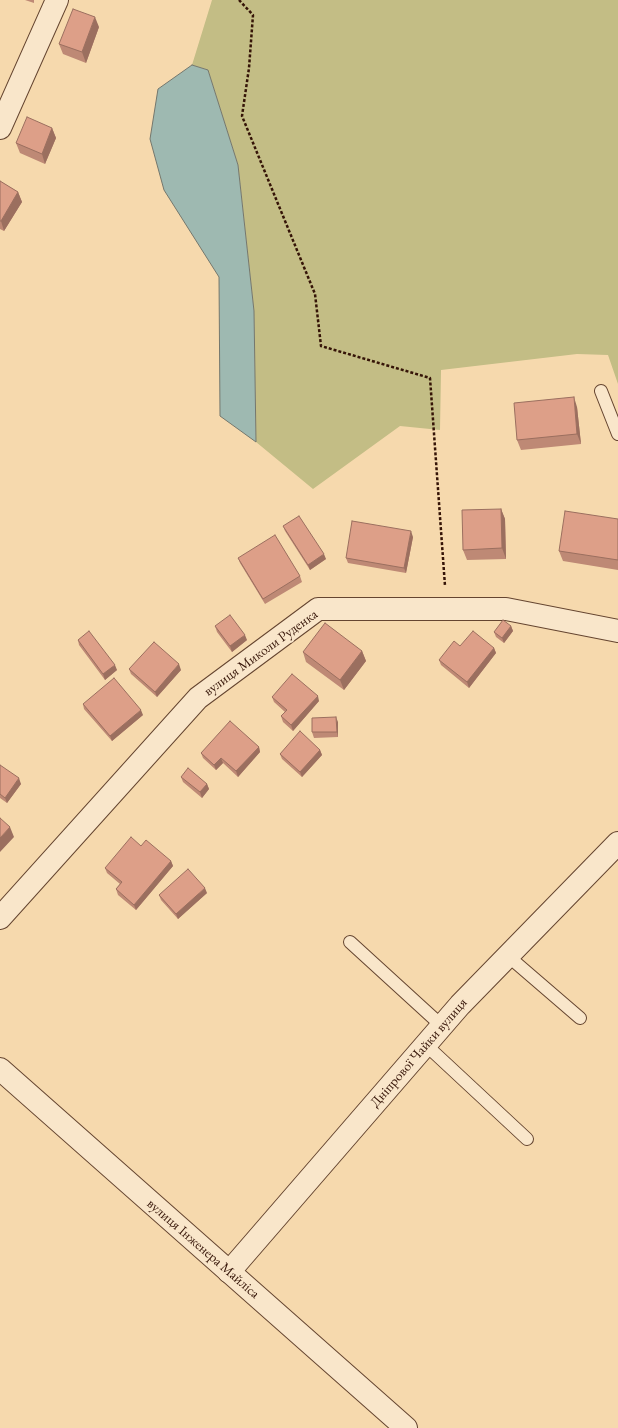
<!DOCTYPE html>
<meta charset="utf-8">
<style>
body{margin:0}
canvas{display:block;background:#f6d9ad}
</style>
<canvas width="618" height="1428"></canvas>
<script>
const c = document.querySelector('canvas').getContext('2d');
c.lineJoin = 'round';
function fill(path, color) {
  c.fillStyle = color;
  c.fill(path, 'evenodd');
}
function poly(rows) {
  const path = new Path2D();
  for (const r of rows) {
    path.moveTo(r[0], r[1]);
    for (let i = 2; i < r.length; i += 2) path.lineTo(r[i], r[i + 1]);
  }
  return path;
}
function trace(path, color, width, dash) {
  c.strokeStyle = color;
  c.lineWidth = width;
  c.lineCap = dash ? 'butt' : 'round';
  c.setLineDash(dash || []);
  c.stroke(path);
}
function drawText(font, color, halo, rows, align = 'center') {
  c.font = font + ' "EB Garamond",serif';
  c.lineWidth = 4;
  c.setLineDash([]);
  c.textBaseline = 'middle';
  c.strokeStyle = halo;
  c.fillStyle = color;
  for (const [text, x, y, turn = 0] of rows) {
    c.save();
    c.translate(x, y);
    c.rotate((+turn || 0) * Math.PI / 180);
    c.textAlign = isNaN(turn) ? turn : align;
    if (halo) c.strokeText(text, 0, 0);
    c.fillText(text, 0, 0);
    c.restore();
  }
}
fill(poly([
 [212,0,618,0,618,384,608,355,577,354,441,370,440,430,400,426,313,489,256,442,254,311,238,165,208,70,192,65]
]), '#c3bd85');
const water = poly([
 [192,65,208,70,238,165,254,311,256,442,220,416,219,277,164,190,150,139,158,89,192,65]
]);
fill(water, '#9eb9b1');
trace(water, '#74776d', 1);
const service = poly([
 [601,391,618,434],
 [350,942,442,1026],
 [508,956,580,1018],
 [426,1045,527,1139]
]);
const minor = poly([
 [0,128,57,0],
 [0,918,198,698,318,609,506,609,618,631],
 [229,1272,460,1005,618,843]
]);
const tertiary = poly([
 [0,1069,406,1428]
]);
trace(service, '#654530', 14);
trace(minor, '#654530', 24);
trace(tertiary, '#654530', 24);
trace(poly([
 [239,0,253,15,249,68,242,116,315,294,321,346,430,378,445,586]
]), '#351407', 2.5, [3, 2]);
trace(service, '#f9e6ca', 12);
trace(minor, '#f9e6ca', 22);
trace(tertiary, '#f9e6ca', 22);
fill(poly([
 [25,0,34,0,34,3],
 [99,27,86,63,63,54,59,44],
 [52,128,56,138,45,164,20,153,16,143],
 [0,181,18,192,22,202,4,231,0,229],
 [577,407,581,444,521,450,517,440],
 [501,509,505,519,506,559,467,560,463,550],
 [618,519,618,570,563,561,559,551],
 [283,526,326,559,310,570,285,531],
 [413,537,406,573,348,563,346,558],
 [238,558,300,576,302,582,265,604,240,563],
 [215,626,247,640,232,652,217,632],
 [511,626,513,631,504,643,496,637,494,632],
 [78,640,117,670,105,680,79,645],
 [460,646,494,648,496,653,469,688,441,665,439,660],
 [362,651,366,661,344,690,306,662,303,652],
 [129,669,181,670,157,697,131,674],
 [272,697,319,701,293,731,283,722,281,716,285,712,274,702],
 [83,704,143,715,112,741,84,709],
 [338,722,338,737,314,738,312,732],
 [259,747,260,752,238,777,223,763,216,770,203,758,201,753],
 [320,750,322,755,302,777,282,759,280,754],
 [0,765,21,784,7,803,0,798],
 [181,777,207,784,209,789,202,798,183,782],
 [141,846,171,861,173,866,136,910,118,895,116,889,120,884,107,873,105,868],
 [207,893,178,919,161,900,159,895]
]), '#be8975');
fill(poly([
 [95,17,99,27,86,63,82,52],
 [52,128,56,138,45,164,42,154],
 [18,192,22,202,4,231,1,221],
 [574,397,577,407,581,444,577,434],
 [501,509,505,519,506,559,502,548],
 [411,531,413,537,406,573,404,568],
 [324,554,326,559,310,570,308,565],
 [511,626,513,631,504,643,502,638],
 [245,635,247,640,232,652,230,646],
 [494,648,496,653,469,688,467,682],
 [362,651,366,661,344,690,340,680],
 [179,664,181,670,157,697,155,692],
 [115,665,117,670,105,680,103,674],
 [318,696,319,701,293,731,291,725],
 [141,710,143,715,112,741,110,736],
 [336,717,338,722,338,737,337,732],
 [259,747,260,752,238,777,236,771],
 [320,750,322,755,302,777,300,772],
 [221,758,223,763,216,770,214,765],
 [19,778,21,784,7,803,5,798],
 [207,784,209,789,202,798,200,792],
 [10,827,14,837,0,852,0,838],
 [171,861,173,866,136,910,134,905],
 [205,888,207,893,178,919,176,914]
]), '#9b6f5f');
const building = poly([
 [73,9,95,17,82,52,59,44,73,9],
 [27,117,52,128,42,154,16,143,27,117],
 [0,181,18,192,1,221,0,221,0,181],
 [574,397,577,434,517,440,514,403,574,397],
 [501,509,502,548,463,550,462,510,501,509],
 [565,511,618,519,618,560,559,551,565,511],
 [299,516,324,554,308,565,283,526,299,516],
 [352,521,411,531,404,568,346,558,352,521],
 [275,535,300,576,263,599,238,558,275,535],
 [230,615,245,635,230,646,215,626,230,615],
 [503,620,511,626,502,638,494,632,503,620],
 [325,623,362,651,340,680,303,652,325,623],
 [89,631,115,665,103,674,78,640,89,631],
 [473,631,494,648,467,682,439,660,454,641,460,646,473,631],
 [154,642,179,664,155,692,129,669,154,642],
 [292,674,318,696,291,725,281,716,287,710,272,697,292,674],
 [114,678,141,710,110,736,83,704,114,678],
 [336,717,337,732,312,732,312,718,336,717],
 [230,721,259,747,236,771,221,758,214,765,201,753,230,721],
 [300,731,320,750,300,772,280,754,300,731],
 [0,765,19,778,5,798,0,794,0,765],
 [188,768,207,784,200,792,181,777,188,768],
 [0,818,10,827,0,838,0,818],
 [131,837,141,846,146,840,171,861,134,905,116,889,122,882,105,868,131,837],
 [188,869,205,888,176,914,159,895,188,869]
]);
fill(building, '#dd9f88');
trace(building, '#9b6f5f', 1);
drawText('14px', '#351407', '#f9e6ca', [
 ["вулиця Миколи Руденка",261,653,-36],
 ["Дніпрової Чайки вулиця",419,1053,-49],
 ["вулиця Інженера Майліса",203,1249,41]
]);
</script>
